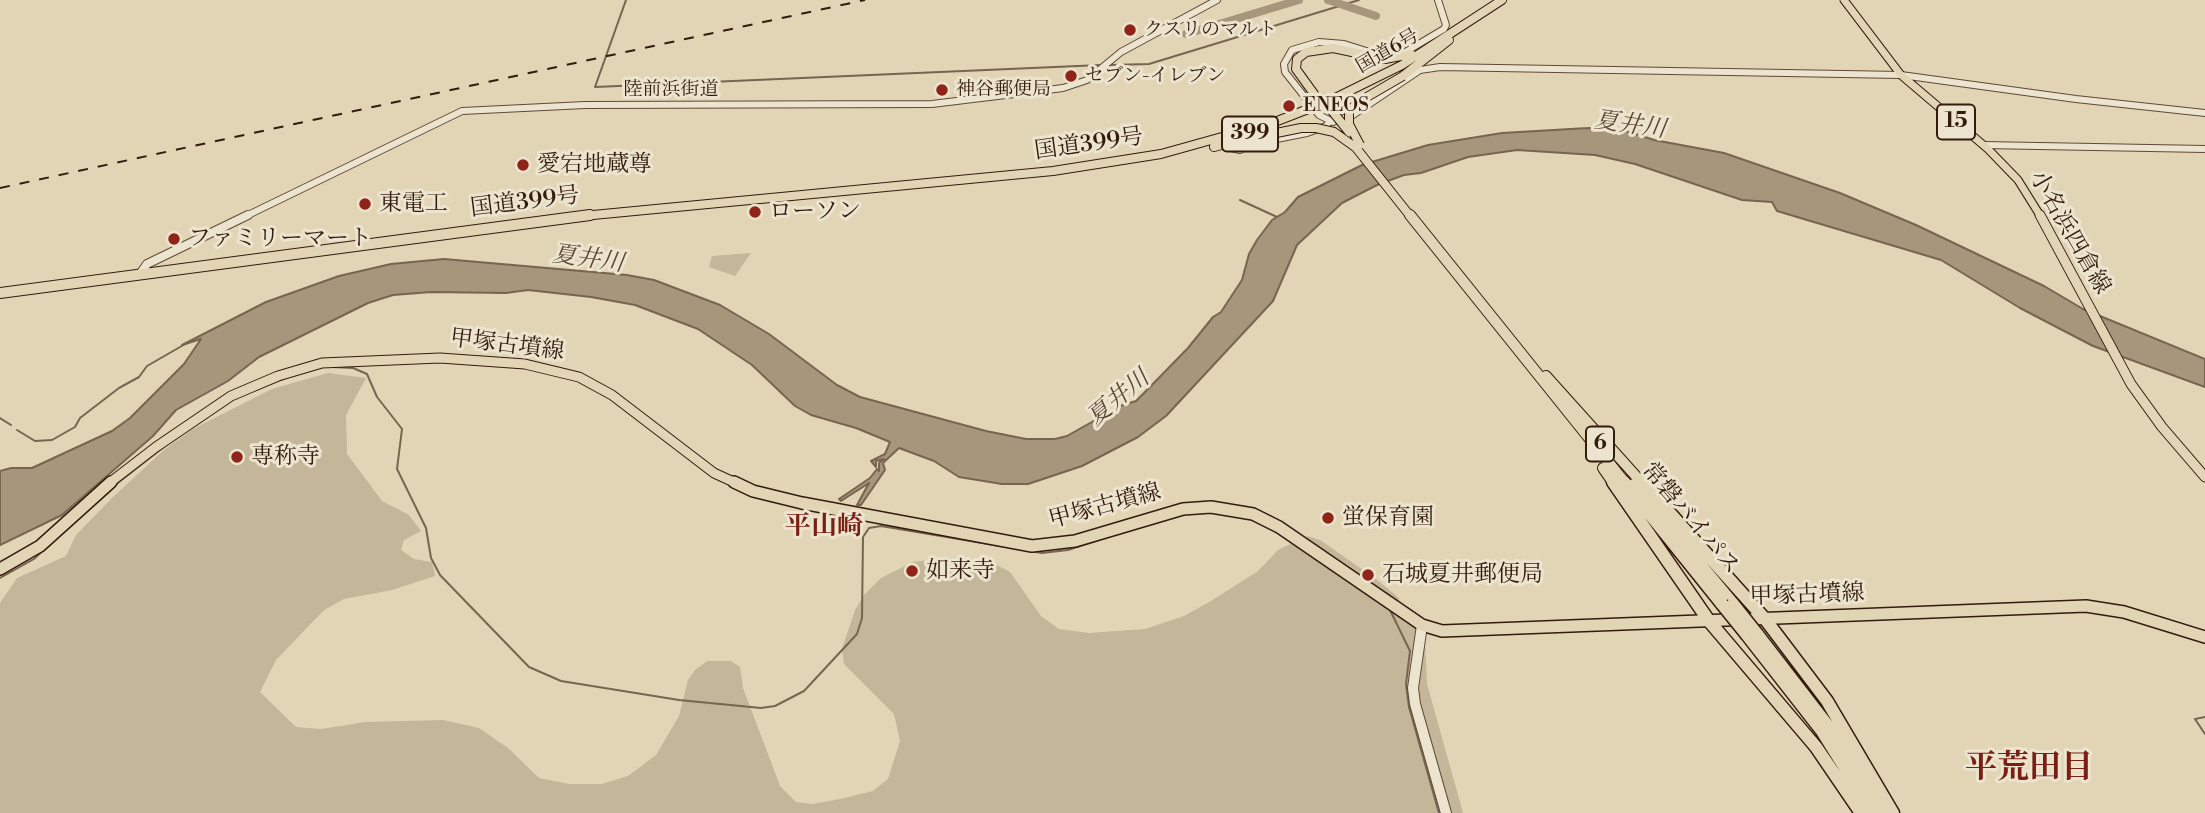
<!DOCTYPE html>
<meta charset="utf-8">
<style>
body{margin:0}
canvas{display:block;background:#e1d5b5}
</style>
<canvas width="2205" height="813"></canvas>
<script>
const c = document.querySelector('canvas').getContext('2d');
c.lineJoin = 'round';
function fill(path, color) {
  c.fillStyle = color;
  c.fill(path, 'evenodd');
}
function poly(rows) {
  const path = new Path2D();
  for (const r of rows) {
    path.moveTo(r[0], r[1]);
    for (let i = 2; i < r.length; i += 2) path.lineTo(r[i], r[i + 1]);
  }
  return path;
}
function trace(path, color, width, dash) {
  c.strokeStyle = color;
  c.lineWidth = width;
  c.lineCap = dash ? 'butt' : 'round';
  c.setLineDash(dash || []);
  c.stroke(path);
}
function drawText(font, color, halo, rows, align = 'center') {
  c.font = font + ' "Libre Bodoni","Noto Serif JP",serif';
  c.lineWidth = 6;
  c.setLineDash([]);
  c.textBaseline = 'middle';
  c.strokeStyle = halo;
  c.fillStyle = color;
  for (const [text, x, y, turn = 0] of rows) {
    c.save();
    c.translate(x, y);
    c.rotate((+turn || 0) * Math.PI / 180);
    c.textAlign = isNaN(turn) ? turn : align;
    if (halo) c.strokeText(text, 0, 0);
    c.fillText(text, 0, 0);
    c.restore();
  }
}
fill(poly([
 [751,253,735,276,709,267,712,256],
 [328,373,366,378,346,415,347,454,382,501,409,515,421,531,404,540,401,550,414,559,432,562,435,576,392,590,344,599,324,610,276,660,260,692,296,727,321,729,366,722,443,720,479,728,508,748,539,778,569,784,602,784,628,776,656,755,679,716,688,680,695,670,707,661,731,661,740,667,743,688,780,786,796,802,813,804,840,799,873,791,888,779,900,741,894,714,844,664,842,649,855,610,864,595,881,578,913,562,951,558,985,559,1010,572,1041,616,1059,629,1089,633,1145,629,1184,616,1211,601,1258,571,1278,550,1307,536,1320,540,1376,579,1399,598,1399,608,1424,621,1427,684,1463,813,0,813,0,603,17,578,66,556,76,535,113,497,165,449,193,429,272,389]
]), '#c3b699');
const water = poly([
 [1588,128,1630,132,1654,140,1724,153,1840,193,1916,225,2044,286,2083,309,2205,359,2205,387,2093,346,2020,308,1941,260,1777,211,1772,202,1742,200,1635,164,1595,155,1517,150,1468,157,1421,173,1404,175,1377,185,1342,203,1297,245,1273,301,1166,416,1138,437,1082,466,1028,484,1002,484,959,477,934,461,899,448,883,463,885,470,861,505,857,505,869,483,841,501,839,499,870,478,877,469,879,471,879,463,884,459,876,461,876,467,871,461,885,454,890,442,856,428,811,415,795,406,752,365,698,329,635,305,591,297,528,290,506,293,431,292,393,295,368,303,259,357,228,381,176,410,153,436,62,515,0,545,0,471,11,468,32,468,112,431,130,418,184,364,201,339,182,345,266,302,339,276,391,264,444,259,627,275,654,280,720,305,769,334,837,385,860,397,986,431,1026,439,1055,439,1067,436,1120,406,1136,401,1145,392,1188,348,1213,317,1221,312,1242,280,1249,254,1257,240,1272,220,1285,212,1298,197,1362,165,1428,145,1502,133,1588,128]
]);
fill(water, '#a6967c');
trace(water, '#786550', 2);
trace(poly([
 [626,0,595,87,1101,65],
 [1110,65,1149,64,1359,0],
 [1240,200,1277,217],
 [332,367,353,368,367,374,377,397,402,429,397,469,426,528,431,558,440,575,529,667,561,681,679,700,761,708,775,706,804,691,857,634,862,618,863,537,869,528,881,526,1042,553,1068,550,1111,536],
 [256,390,283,379],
 [0,418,11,425],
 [17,430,35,441,52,440,75,427,80,418,119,388,139,377,147,366,187,343],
 [114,486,165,446],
 [0,578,34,559,53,541],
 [1390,610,1410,651,1406,684,1409,707,1439,813],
 [2205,717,2195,719,2205,734]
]), '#786550', 2);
trace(poly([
 [1328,0,1376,16],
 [1186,34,1299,0]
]), '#a6967c', 8);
const minorFar2 = poly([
 [1376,54,1344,44,1319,42,1292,50,1284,64,1285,72,1319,115,1333,122,1353,115,1420,70,1440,67,1901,75,2076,99,2205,113],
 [1402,54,1444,29,1446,25,1438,0],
 [1219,145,1240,150,1251,144,1307,133,1326,126,1330,121],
 [1983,145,2205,149],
 [244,217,462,111,585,105,932,104,1063,88,1087,80,1121,52,1217,0]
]);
const minorFar1 = poly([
 [140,274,147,264,248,215]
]);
const minor = poly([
 [1422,625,1413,688,1415,704,1446,813]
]);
const majorFar2 = poly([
 [1844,0,1901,75,1988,149,2018,180,2041,217]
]);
const majorFar1 = poly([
 [2040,215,2131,384,2162,427,2205,477],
 [108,484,156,447,231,396,278,376,322,363,440,358,525,364,579,377,612,395,714,473,738,484]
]);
const major = poly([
 [734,482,753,491,802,503,1032,546,1075,541,1183,509,1211,507,1253,514,1279,527,1422,625,1442,631,2086,606,2124,612,2205,637],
 [0,569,40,546,111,482]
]);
const highwayFar2 = poly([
 [1403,76,1449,40],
 [1317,98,1296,69,1297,59,1306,52,1333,48,1385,59,1411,54],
 [1345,134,1411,217],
 [1214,147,1242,140],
 [572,217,1053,171,1161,154,1272,123,1329,101,1402,65,1502,0]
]);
const highwayFar1 = poly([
 [1410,215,1626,484],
 [0,293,590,215],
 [1546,376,1643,484],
 [1603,468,1614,484]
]);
const highway = poly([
 [1613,482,1709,621,1816,747,1861,813],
 [1624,482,1722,604],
 [1642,482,1765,619,1827,701,1893,813],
 [1634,485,1733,604],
 [1757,634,1831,730,1870,787,1884,813],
 [1747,635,1822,731,1873,813]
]);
trace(minorFar2, '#5e4a38', 8);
trace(minorFar1, '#5e4a38', 10);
trace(minor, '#5e4a38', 12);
trace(majorFar2, '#331c0e', 9);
trace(majorFar1, '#331c0e', 11);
trace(major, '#331c0e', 14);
trace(highwayFar2, '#331c0e', 10);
trace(highwayFar1, '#331c0e', 12);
trace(highway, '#331c0e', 15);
trace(minorFar2, '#ece4cf', 6);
trace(minorFar1, '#ece4cf', 8);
trace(minor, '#ece4cf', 10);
trace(majorFar2, '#e1d5b5', 7);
trace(majorFar1, '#e1d5b5', 9);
trace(major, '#e1d5b5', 11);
trace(highwayFar2, '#e1d5b5', 8);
trace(highwayFar1, '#e1d5b5', 10);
trace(highway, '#e1d5b5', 12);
trace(poly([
 [0,188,865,0]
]), '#331c0e', 2, [10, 10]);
const highwayBridgeFar1 = poly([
 [1320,96,1349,132],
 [1242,140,1301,128,1316,128,1334,132,1355,147],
 [1360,145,1349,124,1349,111,1360,101,1403,76]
]);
const highwayBridge = poly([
 [1722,604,1747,635],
 [1733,604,1757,634]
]);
trace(highwayBridgeFar1, '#331c0e', 10, []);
trace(highwayBridge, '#331c0e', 15, []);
trace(highwayBridgeFar1, '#e1d5b5', 8);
trace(highwayBridge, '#e1d5b5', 12);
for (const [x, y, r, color] of [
 [1130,30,7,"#8f2418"],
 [1071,76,7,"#8f2418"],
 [942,90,7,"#8f2418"],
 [1289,106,7,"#8f2418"],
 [523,165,7,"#8f2418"],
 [365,204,7,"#8f2418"],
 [755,212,7,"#8f2418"],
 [174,239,7,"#8f2418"],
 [237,457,7,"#8f2418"],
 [1328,518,7,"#8f2418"],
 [912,571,7,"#8f2418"],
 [1368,575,7,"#8f2418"]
]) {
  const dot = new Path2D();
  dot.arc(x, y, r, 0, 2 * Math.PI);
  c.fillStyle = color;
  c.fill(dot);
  trace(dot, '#ece4cf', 2.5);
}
drawText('19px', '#331c0e', '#ece4cf', [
 ["クスリのマルト",1144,30],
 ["セブン-イレブン",1085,76],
 ["神谷郵便局",956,90],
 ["ENEOS",1303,106]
], 'left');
drawText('19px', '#331c0e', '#ece4cf', [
 ["国道6号",1388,52,-30],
 ["陸前浜街道",671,90]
]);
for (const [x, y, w] of [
 [1956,122,38],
 [1250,134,56],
 [1600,444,28]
]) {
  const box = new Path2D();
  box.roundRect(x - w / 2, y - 17.5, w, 35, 5);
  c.fillStyle = '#ece4cf';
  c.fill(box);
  trace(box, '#331c0e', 2);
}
drawText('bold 21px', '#331c0e', null, [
 ["15",1956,122],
 ["399",1250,134],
 ["6",1600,444]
]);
drawText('23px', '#331c0e', '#ece4cf', [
 ["国道399号",1089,145,-8],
 ["国道399号",525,203,-7],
 ["小名浜四倉線",2069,233,60],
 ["甲塚古墳線",507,346,7],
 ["甲塚古墳線",1105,507,-15],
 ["常磐バイパス",1690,519,50],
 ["甲塚古墳線",1807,596,-2]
]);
drawText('23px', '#331c0e', '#ece4cf', [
 ["愛宕地蔵尊",537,165],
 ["東電工",379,204],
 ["ローソン",769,212],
 ["ファミリーマート",188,239],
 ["専称寺",251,457],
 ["蛍保育園",1342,518],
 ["如来寺",926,571],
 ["石城夏井郵便局",1382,575]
], 'left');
drawText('italic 24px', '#5b4734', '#ece4cf', [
 ["夏井川",1630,126,8],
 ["夏井川",588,260,8],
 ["夏井川",1119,399,-40]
]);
drawText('bold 26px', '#7a1f14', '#ece4cf', [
 ["平山崎",824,528]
]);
drawText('bold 32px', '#7a1f14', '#ece4cf', [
 ["平荒田目",2029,769]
]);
</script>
